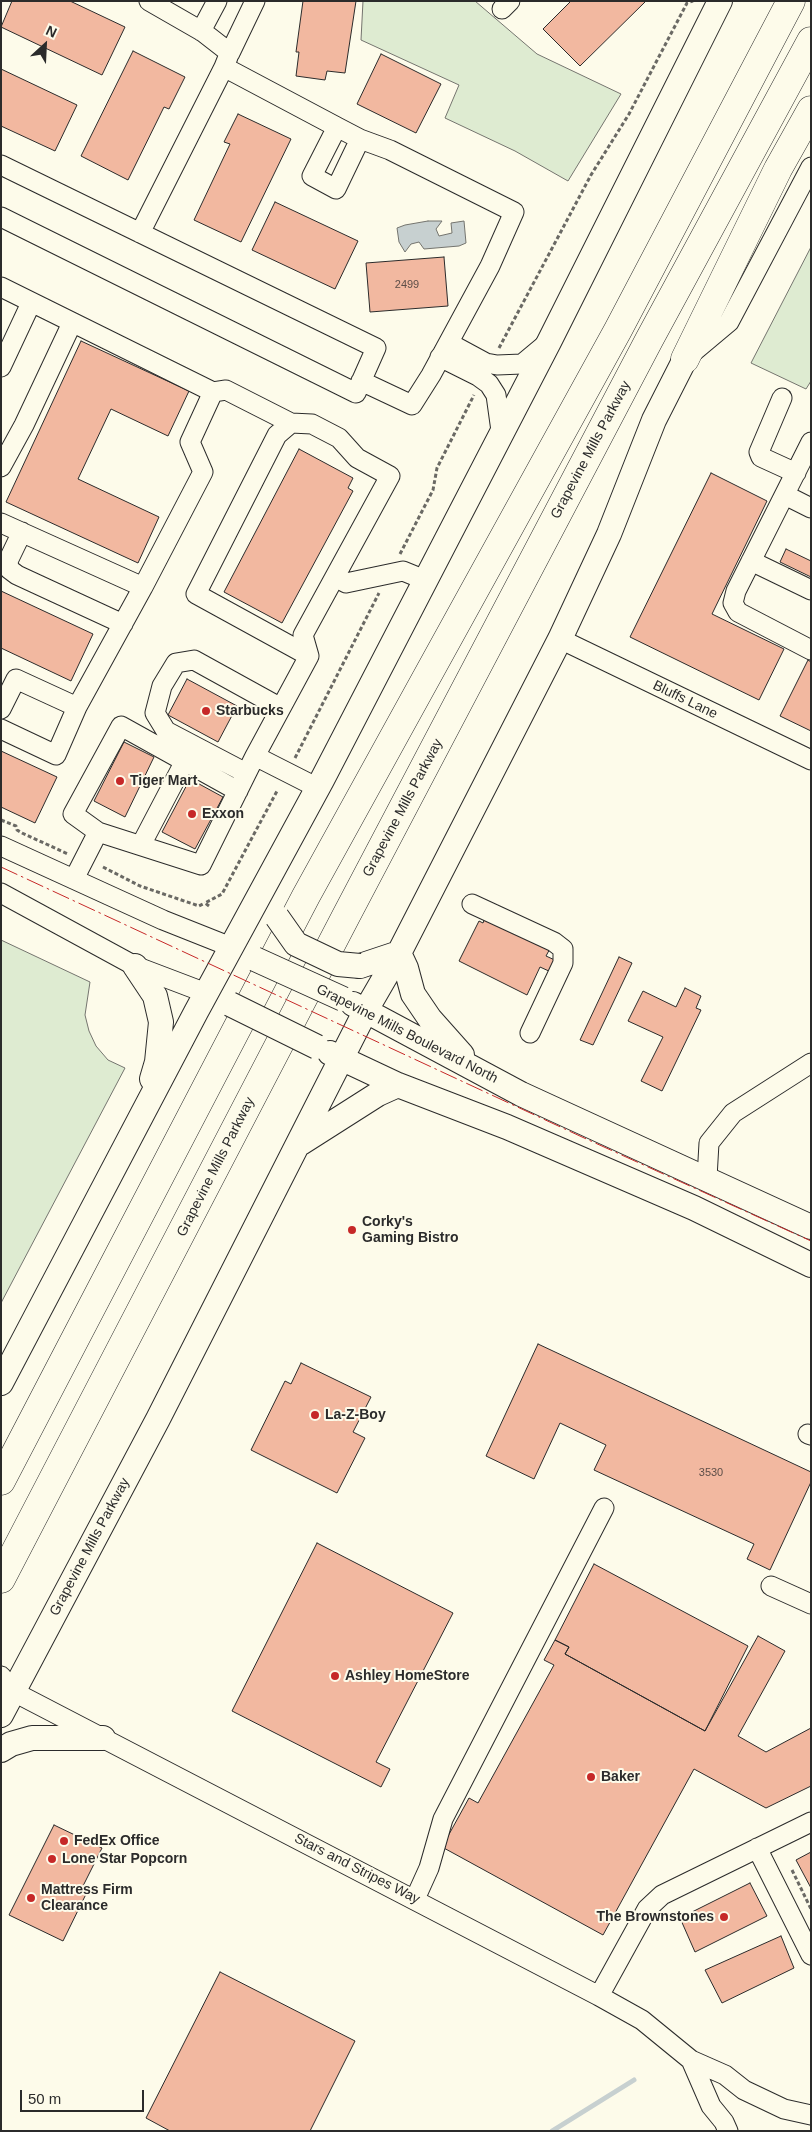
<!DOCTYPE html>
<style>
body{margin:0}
#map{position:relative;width:812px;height:2132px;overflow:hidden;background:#fdfbea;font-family:Helvetica,sans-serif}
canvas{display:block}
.frame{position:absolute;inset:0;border:2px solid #2b2b2b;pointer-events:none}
.north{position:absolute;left:20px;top:20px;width:50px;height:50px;-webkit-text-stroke:4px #fdfbea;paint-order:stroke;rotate:25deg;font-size:14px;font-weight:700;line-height:20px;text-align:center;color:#2b2b2b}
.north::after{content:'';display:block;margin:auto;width:18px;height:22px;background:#2b2b2b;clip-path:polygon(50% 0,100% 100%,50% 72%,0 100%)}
.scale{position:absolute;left:20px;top:2090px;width:124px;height:22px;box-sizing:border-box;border:2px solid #2b2b2b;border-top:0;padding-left:6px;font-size:15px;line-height:18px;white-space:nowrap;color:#2b2b2b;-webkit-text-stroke:4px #fdfbea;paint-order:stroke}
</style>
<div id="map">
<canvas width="812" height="2132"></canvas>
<div class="frame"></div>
<div class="north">N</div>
<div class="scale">50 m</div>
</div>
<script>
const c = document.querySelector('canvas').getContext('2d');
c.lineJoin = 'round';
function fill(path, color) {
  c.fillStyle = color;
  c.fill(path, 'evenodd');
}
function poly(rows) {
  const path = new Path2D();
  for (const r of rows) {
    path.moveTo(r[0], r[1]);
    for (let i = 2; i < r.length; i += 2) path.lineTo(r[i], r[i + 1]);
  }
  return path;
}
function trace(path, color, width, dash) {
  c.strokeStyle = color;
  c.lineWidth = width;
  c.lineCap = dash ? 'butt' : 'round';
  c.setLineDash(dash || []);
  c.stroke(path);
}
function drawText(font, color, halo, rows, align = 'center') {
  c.font = font + ' Helvetica,sans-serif';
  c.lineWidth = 4;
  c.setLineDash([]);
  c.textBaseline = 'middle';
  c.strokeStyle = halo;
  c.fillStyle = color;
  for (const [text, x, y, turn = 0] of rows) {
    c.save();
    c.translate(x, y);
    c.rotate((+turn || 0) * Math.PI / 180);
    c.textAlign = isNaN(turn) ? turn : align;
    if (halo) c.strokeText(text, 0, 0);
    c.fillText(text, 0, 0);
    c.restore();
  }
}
const green = poly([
 [363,1,475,1,537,54,621,94,568,181,515,151,445,118,459,85,361,40,363,1],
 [811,247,811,381,806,389,751,363,811,247],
 [1,940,90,982,85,1015,89,1031,96,1046,108,1060,125,1068,1,1303,1,940]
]);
fill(green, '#deebd1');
trace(green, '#74746e', 1);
const water = poly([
 [428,221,442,221,436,229,439,236,452,233,451,223,464,221,466,243,459,246,424,249,419,242,411,244,405,252,399,242,397,228,405,225,428,221]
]);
fill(water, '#c7d0d0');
trace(water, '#74746e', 1);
trace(poly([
 [552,2131,634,2080]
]), '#c7d0d0', 5);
const building = poly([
 [12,1,70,1,125,27,102,75,1,27,12,1],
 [303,1,356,1,345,73,327,71,325,80,296,76,299,52,296,52,303,1],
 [571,1,646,1,580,66,543,29,571,1],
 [133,51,185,77,169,109,164,107,128,180,81,156,133,51],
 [381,54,441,84,416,133,357,104,381,54],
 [1,69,77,105,55,151,1,126,1,69],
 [238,114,291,139,241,242,194,220,230,144,224,142,238,114],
 [275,202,358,241,335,289,252,250,275,202],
 [444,257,448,306,370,312,366,263,444,257],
 [81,341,189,391,168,436,111,409,78,479,159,517,138,563,6,502,81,341],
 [299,449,353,478,348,488,353,491,282,623,224,592,299,449],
 [711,473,767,501,712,614,784,649,759,700,630,637,711,473],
 [786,549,811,561,811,577,780,562,786,549],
 [1,591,93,634,71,681,1,648,1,591],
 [808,660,811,662,811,731,780,716,808,660],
 [187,679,237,706,218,742,168,715,187,679],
 [124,742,154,757,125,817,94,801,124,742],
 [1,751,57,777,35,823,1,807,1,751],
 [190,779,223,797,195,849,162,832,190,779],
 [486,915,552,945,546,956,557,961,551,972,540,967,527,995,459,961,479,921,483,923,486,915],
 [619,957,632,963,593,1045,580,1040,619,957],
 [685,988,701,996,696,1008,701,1010,662,1091,641,1081,663,1037,628,1021,643,991,676,1007,685,988],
 [538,1344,811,1472,811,1482,770,1570,747,1559,754,1544,594,1470,606,1445,560,1423,534,1479,486,1456,538,1344],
 [301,1363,371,1397,353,1432,365,1438,337,1493,251,1450,285,1381,291,1384,301,1363],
 [317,1543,453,1613,376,1762,390,1769,381,1787,232,1711,317,1543],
 [594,1564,748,1646,705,1731,565,1654,569,1647,555,1640,594,1564],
 [758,1636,785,1651,738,1736,766,1752,811,1728,811,1786,766,1808,694,1769,603,1935,442,1847,469,1798,478,1803,554,1665,544,1660,555,1640,569,1647,565,1654,705,1731,758,1636],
 [54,1825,102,1848,83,1886,89,1888,63,1941,9,1915,54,1825],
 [811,1852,811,1888,796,1860,811,1852],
 [750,1883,767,1916,695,1952,680,1918,750,1883],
 [781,1936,794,1968,722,2003,705,1970,781,1936],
 [220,1972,355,2041,310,2131,170,2131,146,2118,220,1972]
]);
fill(building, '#f2b8a0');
trace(building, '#2b2b2b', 1);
const minor = poly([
 [149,1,203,32,230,53,255,1],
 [502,9,510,1],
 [201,31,217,1],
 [228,57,224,67,337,127],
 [360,139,336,189,312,176,337,127,360,139,390,150,514,212,490,266,431,375,412,405,361,381],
 [1,165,376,348,356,393,1,217],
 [140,233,224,67],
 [1,287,213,392,190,442,203,472,143,587,1,523],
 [449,343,486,363,497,365,522,364,546,344],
 [692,353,729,322,811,167],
 [440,357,478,376,489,384,496,395,501,431],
 [1,367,31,303],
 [213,392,226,390,291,423],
 [782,398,759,452,761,457,796,473],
 [811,442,736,591,733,603,738,612,811,650],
 [1,467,24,425,72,323],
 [785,495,811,508],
 [22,532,8,561,9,569,17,575,123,624],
 [751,561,811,590],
 [335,577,346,583,403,571,425,580],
 [560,639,811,760],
 [1,709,16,679,77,707],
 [1,729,56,755,77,707,143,587],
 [255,756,318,788],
 [246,773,166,731,155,713,162,686,176,663,194,660,281,708],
 [98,832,73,814,121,726,238,791],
 [141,845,185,761],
 [1,846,163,920,231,947],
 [74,879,98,832,201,865,255,756,309,656,303,635,390,476,357,458,339,438,312,424,291,423,277,435,196,594,309,656],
 [1,893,135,966,206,993],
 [472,904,554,942,563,949,563,963,530,1033],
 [707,1178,709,1143,733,1113,811,1063],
 [808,1434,811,1435],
 [771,1586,811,1604],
 [1,1676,14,1692,599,1996,642,2020,691,2060,725,2075,744,2090,784,2109,811,2115],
 [757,1848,811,1955],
 [415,1899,429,1868,443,1819,604,1508],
 [599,1996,647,1909,662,1895,811,1822],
 [691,2060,711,2106,724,2122,728,2131]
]);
const major = poly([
 [135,966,155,996,161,1022,157,1062,152,1079],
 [360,966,399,953,406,968,413,994,430,1019,462,1055],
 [353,1004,521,1094,811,1227],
 [330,1053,398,1085,507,1127,694,1208,811,1265],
 [301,1143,378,1094,398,1085],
 [1,1383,196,1012,322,780,549,342,720,1],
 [1,1715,158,1419,366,1010,399,953,560,639,609,534,654,420,685,359],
 [1,1750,11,1744,32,1738,103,1738]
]);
const highway = poly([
 [685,359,778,169,811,110],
 [1,1481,306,896,618,330,791,1],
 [1,1579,346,916,649,340,811,41]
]);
trace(minor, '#2b2b2b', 21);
trace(major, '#2b2b2b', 26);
trace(highway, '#2b2b2b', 29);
trace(poly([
 [499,348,591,175,629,114,687,3,693,1],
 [400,554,433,490,437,468,474,395],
 [295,758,379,593],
 [1,820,16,826,17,830,22,833,68,854],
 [103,867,140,886,199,906,205,903],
 [209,906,205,903,222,894,277,791],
 [792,1870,811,1909]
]), '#6a6964', 3, [4, 2.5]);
trace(minor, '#fdfbea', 19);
trace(major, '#fdfbea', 24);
trace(highway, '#fdfbea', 28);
const majorBridge = poly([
 [277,917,296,944,338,964,360,966],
 [255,959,343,999],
 [230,1004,317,1047]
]);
trace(majorBridge, '#2b2b2b', 26, []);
trace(majorBridge, '#fdfbea', 24);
trace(poly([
 [1,867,582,1137,811,1241]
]), '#c62828', 1, [18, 4, 2.5, 4]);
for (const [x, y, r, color] of [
 [206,711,5,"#c62828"],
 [120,781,5,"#c62828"],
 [192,814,5,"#c62828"],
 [352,1230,5,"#c62828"],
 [315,1415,5,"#c62828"],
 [335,1676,5,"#c62828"],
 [591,1777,5,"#c62828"],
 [64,1841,5,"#c62828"],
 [52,1859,5,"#c62828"],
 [31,1898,5,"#c62828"],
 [724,1917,5,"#c62828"]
]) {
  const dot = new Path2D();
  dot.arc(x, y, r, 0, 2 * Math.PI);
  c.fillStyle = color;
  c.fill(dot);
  trace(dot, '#fdfbea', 2);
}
drawText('11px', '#5d4e48', null, [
 ["2499",407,285],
 ["3530",711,1473]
]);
drawText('14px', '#2b2b2b', '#fdfbea', [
 ["Grapevine Mills Parkway",591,450,-62],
 ["Bluffs Lane",685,700,26],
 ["Grapevine Mills Parkway",403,808,-62],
 ["Grapevine Mills Boulevard North",407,1034,27],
 ["Grapevine Mills Parkway",216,1167,-63],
 ["Grapevine Mills Parkway",90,1547,-62],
 ["Stars and Stripes Way",357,1869,27]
]);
drawText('bold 14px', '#2b2b2b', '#fdfbea', [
 ["Starbucks",216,711],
 ["Tiger Mart",130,781],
 ["Exxon",202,814],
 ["Corky's",362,1222],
 ["Gaming Bistro",362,1238],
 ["La-Z-Boy",325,1415],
 ["Ashley HomeStore",345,1676],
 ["Baker",601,1777],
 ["FedEx Office",74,1841],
 ["Lone Star Popcorn",62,1859],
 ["Mattress Firm",41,1890],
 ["Clearance",41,1906],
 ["The Brownstones",714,1917,"right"]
], 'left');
</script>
